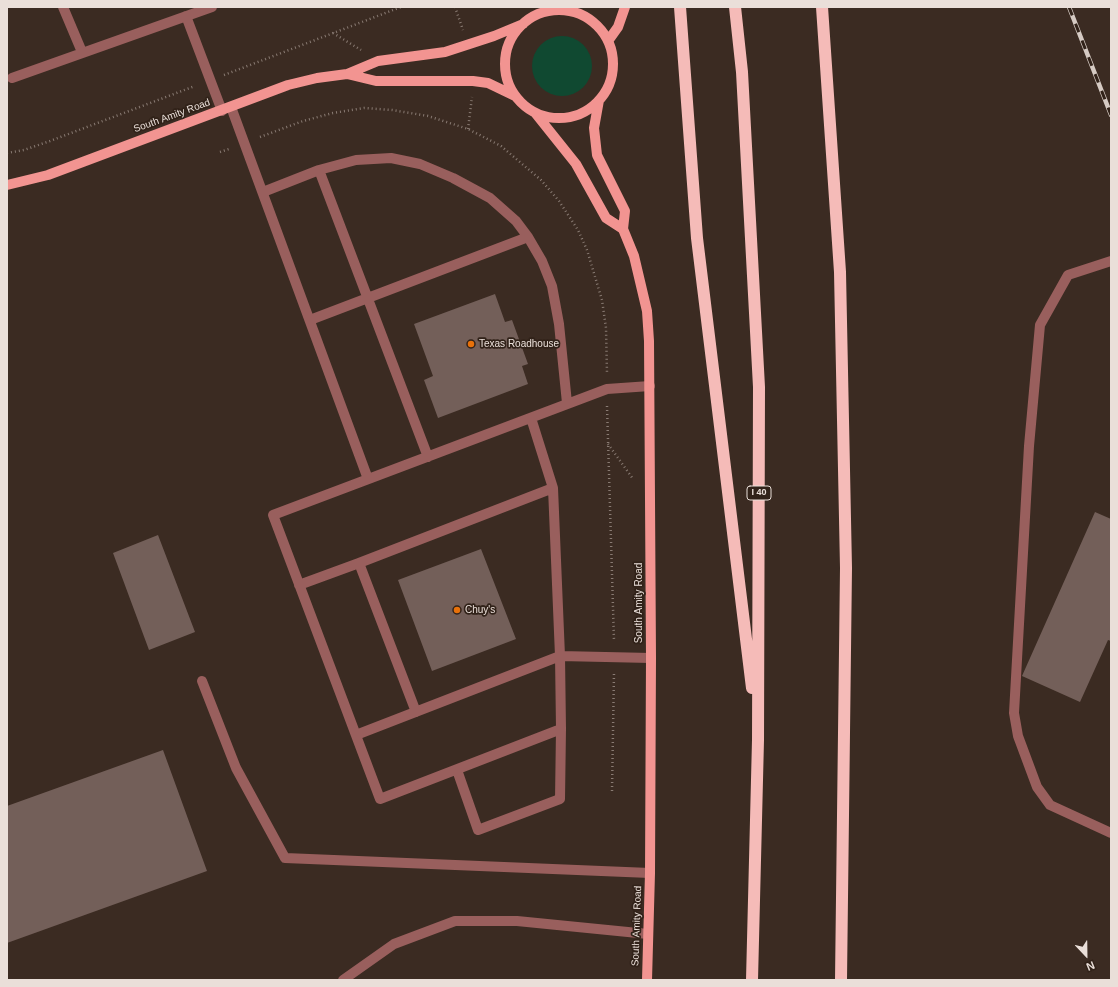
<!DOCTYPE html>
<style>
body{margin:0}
#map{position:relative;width:1118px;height:987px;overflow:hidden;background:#3b2b22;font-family:Arial,sans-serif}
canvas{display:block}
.frame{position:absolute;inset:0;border:8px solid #eadfd9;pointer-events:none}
.north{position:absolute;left:1066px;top:935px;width:40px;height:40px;-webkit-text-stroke:3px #312219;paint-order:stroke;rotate:158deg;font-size:11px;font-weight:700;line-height:16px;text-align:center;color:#eadfd9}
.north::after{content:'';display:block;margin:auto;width:14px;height:18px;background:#eadfd9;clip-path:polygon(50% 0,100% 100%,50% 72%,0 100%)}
</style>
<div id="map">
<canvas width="1118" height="987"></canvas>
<div class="frame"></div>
<div class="north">N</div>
</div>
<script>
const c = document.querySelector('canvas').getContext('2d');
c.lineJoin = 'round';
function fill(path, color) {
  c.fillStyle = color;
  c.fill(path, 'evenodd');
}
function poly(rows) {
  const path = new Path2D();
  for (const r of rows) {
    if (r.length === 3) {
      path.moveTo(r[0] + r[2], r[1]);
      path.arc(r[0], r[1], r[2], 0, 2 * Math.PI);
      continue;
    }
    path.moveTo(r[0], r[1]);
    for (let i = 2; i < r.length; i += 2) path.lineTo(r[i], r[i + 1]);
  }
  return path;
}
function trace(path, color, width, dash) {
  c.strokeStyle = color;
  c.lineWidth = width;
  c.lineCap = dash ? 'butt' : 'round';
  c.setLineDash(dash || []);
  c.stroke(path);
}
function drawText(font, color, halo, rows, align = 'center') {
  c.font = font + ' Arial,sans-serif';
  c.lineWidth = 3.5;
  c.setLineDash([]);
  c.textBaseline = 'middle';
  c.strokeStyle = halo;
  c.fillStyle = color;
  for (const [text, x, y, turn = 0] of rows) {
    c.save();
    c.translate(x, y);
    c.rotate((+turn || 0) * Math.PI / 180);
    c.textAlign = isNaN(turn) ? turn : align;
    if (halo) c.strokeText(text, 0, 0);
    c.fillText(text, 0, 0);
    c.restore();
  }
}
fill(poly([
 [562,66,30]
]), '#104931');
fill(poly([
 [495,294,505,322,512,320,528,364,522,366,528,384,438,418,424,380,433,376,414,324],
 [1095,512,1111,519,1111,641,1108,640,1080,702,1022,676],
 [158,535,195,632,149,650,113,553],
 [481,549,516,639,432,671,398,580],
 [163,750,207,871,7,943,7,806]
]), '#735f59');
trace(poly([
 [455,7,463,30],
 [333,33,361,50],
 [224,75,401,7],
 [468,129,472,97],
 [260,137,303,121,333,113,364,108,392,110,428,116,468,129,501,146,541,180,559,201,578,230,587,250,602,300,606,328,607,373],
 [220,152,229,149],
 [7,153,24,150,50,141,195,86],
 [607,406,614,641],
 [608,444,633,479],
 [612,791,614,672]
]), '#897b73', 2.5, [1, 3]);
trace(poly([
 [63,7,82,52],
 [186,16,222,111],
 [12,78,212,7],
 [231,107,368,479],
 [263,192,319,170,428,457],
 [528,237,542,261,552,286,559,324,567,403],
 [1111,261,1068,275,1040,325,1029,446,1014,713,1018,736,1037,787,1050,805,1111,833],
 [310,320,528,237,516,221,490,198,453,178,420,164,391,158,356,160,319,170],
 [359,563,553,488],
 [299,585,359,563,416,712],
 [202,681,236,768,285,858,650,873],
 [561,729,560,656,651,658],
 [356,735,560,656,553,488,531,418],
 [457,770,478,830,560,799,561,729,380,799,273,515,607,389,650,386],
 [343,980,394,944,455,921,517,921,648,934]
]), '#995f5d', 10);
trace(poly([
 [559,64,54],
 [608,41,618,27,625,7],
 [347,74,376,81,473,81,488,83,515,96],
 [599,100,594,128,597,155,625,211,623,229,634,256,647,311,649,341,651,658,650,873,647,980],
 [536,114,576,164,606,218,623,229],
 [7,185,48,175,288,85,317,78,347,74,378,61,445,52,494,36,523,24]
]), '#f29491', 10);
trace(poly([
 [680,7,697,238,752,688],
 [735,7,742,72,759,387,758,740,752,980],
 [822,7,840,272,846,568,841,980]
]), '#f5bbb8', 12);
const rail = poly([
 [1069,7,1111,115]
]);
trace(rail, '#d5cac3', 4.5);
trace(rail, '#312219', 3, [9]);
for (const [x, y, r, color] of [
 [471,344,4,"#e8710a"],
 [457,610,4,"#e8710a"]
]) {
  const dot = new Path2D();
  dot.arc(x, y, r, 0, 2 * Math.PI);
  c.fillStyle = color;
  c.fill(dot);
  trace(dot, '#312219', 1.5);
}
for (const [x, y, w] of [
 [759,493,24]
]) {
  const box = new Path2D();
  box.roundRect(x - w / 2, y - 7, w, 14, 3);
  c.fillStyle = '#312219';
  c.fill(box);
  trace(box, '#eadfd9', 1);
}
drawText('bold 9px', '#eadfd9', null, [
 ["I 40",759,493]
]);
drawText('10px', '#eadfd9', '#312219', [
 ["South Amity Road",172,116,-20],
 ["South Amity Road",639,603,-90],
 ["South Amity Road",637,926,-88]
]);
drawText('10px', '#eadfd9', '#312219', [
 ["Texas Roadhouse",479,344],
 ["Chuy's",465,610]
], 'left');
</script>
